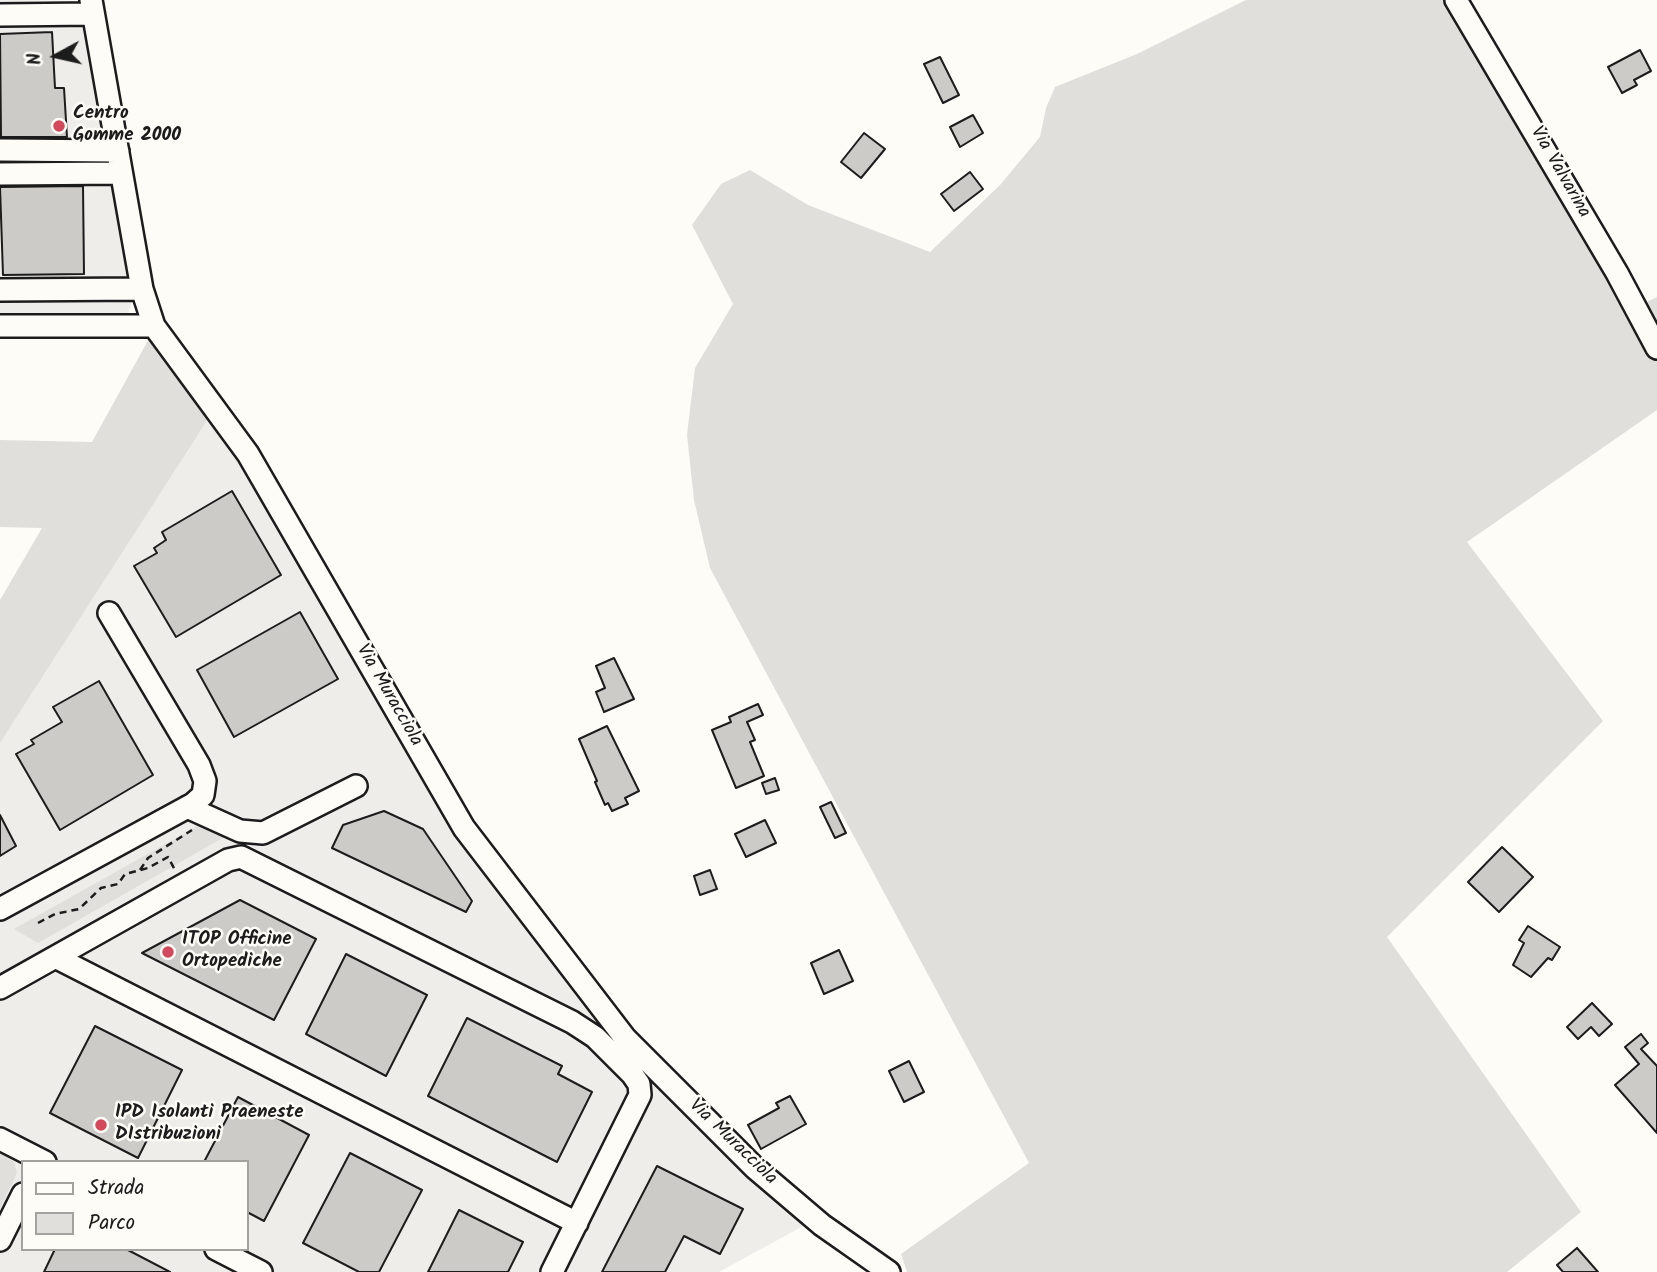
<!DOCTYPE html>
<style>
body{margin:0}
#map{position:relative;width:1657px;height:1272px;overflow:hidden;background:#fdfcf7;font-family:Kalam,sans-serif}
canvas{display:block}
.legend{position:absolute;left:21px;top:1160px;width:228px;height:91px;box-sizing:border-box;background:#fdfcf7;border:2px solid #a3a29f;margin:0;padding:9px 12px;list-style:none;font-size:21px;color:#1c1c1c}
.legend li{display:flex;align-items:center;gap:14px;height:35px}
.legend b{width:35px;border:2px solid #a3a29f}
.north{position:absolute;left:21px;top:21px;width:70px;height:70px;-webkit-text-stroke:5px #fdfcf7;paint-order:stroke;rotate:262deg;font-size:19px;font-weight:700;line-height:28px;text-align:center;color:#1c1c1c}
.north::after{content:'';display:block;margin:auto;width:24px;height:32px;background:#1c1c1c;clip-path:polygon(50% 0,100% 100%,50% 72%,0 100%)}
</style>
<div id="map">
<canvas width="1657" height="1272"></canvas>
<ul class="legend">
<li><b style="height:9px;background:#fdfcf7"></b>Strada</li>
<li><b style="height:19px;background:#e0dfdb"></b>Parco</li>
</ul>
<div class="north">N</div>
</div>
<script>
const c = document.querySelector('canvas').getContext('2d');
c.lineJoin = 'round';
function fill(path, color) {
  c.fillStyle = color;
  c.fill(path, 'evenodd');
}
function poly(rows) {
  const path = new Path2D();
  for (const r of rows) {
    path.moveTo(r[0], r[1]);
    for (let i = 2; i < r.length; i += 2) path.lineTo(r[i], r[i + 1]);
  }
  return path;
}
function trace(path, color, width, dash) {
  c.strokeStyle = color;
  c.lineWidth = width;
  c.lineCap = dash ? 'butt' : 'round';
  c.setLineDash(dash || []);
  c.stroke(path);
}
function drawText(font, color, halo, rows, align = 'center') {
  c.font = font + ' Kalam,sans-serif';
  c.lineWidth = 5;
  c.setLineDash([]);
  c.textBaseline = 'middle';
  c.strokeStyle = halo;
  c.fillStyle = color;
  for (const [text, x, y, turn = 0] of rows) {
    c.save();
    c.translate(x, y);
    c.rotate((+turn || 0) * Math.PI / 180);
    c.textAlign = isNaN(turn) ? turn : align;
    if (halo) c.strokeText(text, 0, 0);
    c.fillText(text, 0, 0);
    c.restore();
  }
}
fill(poly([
 [0,0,79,1,133,298,128,314,121,318,0,316],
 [212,413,452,827,612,1038,749,1176,805,1225,719,1272,0,1272,0,743],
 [23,1162,247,1162,247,1249,23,1249]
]), '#eeede9');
fill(poly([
 [1246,0,1456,0,1636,307,1657,297,1657,410,1467,542,1603,721,1387,937,1581,1212,1507,1272,907,1272,901,1254,1029,1163,710,568,694,500,687,435,695,368,733,304,692,225,721,184,750,170,808,205,930,252,1000,185,1040,137,1046,108,1055,87,1137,54],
 [151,335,212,413,0,743,0,600,42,528,0,527,0,440,92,442],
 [203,823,228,835,38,943,14,929],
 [0,1152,14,1162,17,1173,0,1208]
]), '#e0dfdb');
const building = poly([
 [52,32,55,88,64,88,67,137,1,137,0,34,52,32],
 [1640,50,1651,71,1634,80,1637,85,1622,93,1608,67,1640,50],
 [940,57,959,95,943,103,924,64,940,57],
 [973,115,983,133,960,147,950,127,973,115],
 [864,133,885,149,861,178,841,162,864,133],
 [970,172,983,189,954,211,941,194,970,172],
 [83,186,84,274,3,275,0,187,83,186],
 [232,491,281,575,176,637,134,566,157,553,154,548,166,540,162,532,232,491],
 [300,612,338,679,234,737,197,670,300,612],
 [614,658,634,699,604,712,596,692,605,688,596,666,614,658],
 [99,681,153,775,60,830,16,754,34,744,31,740,62,722,53,707,99,681],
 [758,704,763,715,747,722,755,740,750,742,764,776,736,788,712,730,731,722,729,717,758,704],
 [607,726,639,791,625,798,628,804,612,811,608,803,605,805,595,782,597,781,579,739,607,726],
 [775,778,779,790,766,794,762,783,775,778],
 [831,802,846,833,835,838,820,807,831,802],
 [384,811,423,829,472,901,466,912,332,848,343,825,384,811],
 [0,815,16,846,0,856,0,815],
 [765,820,776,843,746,857,735,834,765,820],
 [1502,847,1533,877,1499,912,1468,882,1502,847],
 [710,870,717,889,700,895,694,876,710,870],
 [240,900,316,939,274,1020,142,953,240,900],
 [1528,926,1560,947,1552,960,1548,958,1531,977,1513,965,1524,943,1519,940,1528,926],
 [839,950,853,981,824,994,811,963,839,950],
 [346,954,427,995,386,1076,306,1034,346,954],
 [1592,1003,1612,1024,1599,1036,1591,1027,1578,1039,1567,1027,1592,1003],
 [467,1018,562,1066,558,1074,592,1092,557,1162,428,1096,467,1018],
 [95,1026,182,1070,138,1158,50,1113,95,1026],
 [1641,1034,1648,1043,1641,1049,1657,1066,1657,1133,1615,1085,1639,1064,1625,1047,1641,1034],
 [909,1061,924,1092,904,1102,889,1071,909,1061],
 [790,1096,806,1124,761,1149,748,1125,779,1108,776,1103,790,1096],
 [238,1097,309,1135,264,1221,247,1212,247,1162,204,1162,238,1097],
 [350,1153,422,1190,379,1272,359,1272,303,1243,350,1153],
 [657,1166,743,1209,720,1254,684,1236,665,1272,602,1272,657,1166],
 [459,1210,523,1242,508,1272,428,1272,459,1210],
 [1577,1248,1598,1272,1563,1272,1557,1265,1577,1248],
 [55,1249,126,1249,170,1272,44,1272,55,1249]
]);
fill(building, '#cccbc8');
trace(building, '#1c1c1c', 2);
const minor = poly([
 [91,0,142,289,154,326,248,454,464,828,625,1038,755,1168,822,1225,889,1272],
 [1456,0,1617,273,1657,348],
 [0,15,93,14],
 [0,150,118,151],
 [0,174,121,173],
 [0,290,142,289],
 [0,326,154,326],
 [187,807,240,831,263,833,356,786],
 [0,909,193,804,203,795,205,781,199,765,109,613],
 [55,957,577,1223],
 [0,988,228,860,241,857,572,1022,595,1037,632,1074,639,1084,640,1095,552,1272],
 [0,1139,45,1162],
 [0,1240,23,1194],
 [216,1249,261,1272]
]);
trace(minor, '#1c1c1c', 26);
trace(poly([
 [140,870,148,858,192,830],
 [38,923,55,914,79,909,101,888,118,884,125,874,148,868,168,857,175,870]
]), '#1c1c1c', 2.5, [7, 5]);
trace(minor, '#fdfcf7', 21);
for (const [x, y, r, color] of [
 [59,126,7,"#d1495b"],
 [168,952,7,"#d1495b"],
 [101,1125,7,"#d1495b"]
]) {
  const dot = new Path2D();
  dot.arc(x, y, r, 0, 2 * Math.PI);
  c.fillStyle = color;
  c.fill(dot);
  trace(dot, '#fdfcf7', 2.5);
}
drawText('bold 19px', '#1c1c1c', '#fdfcf7', [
 ["Centro",73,115],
 ["Gomme 2000",73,137],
 ["ITOP Officine",182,941],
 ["Ortopediche",182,963],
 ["IPD Isolanti Praeneste",115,1114],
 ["DIstribuzioni",115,1136]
], 'left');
drawText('19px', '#1c1c1c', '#fdfcf7', [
 ["Via Valvarina",1559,173,60],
 ["Via Muracciola",388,696,60],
 ["Via Muracciola",732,1143,44]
]);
</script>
